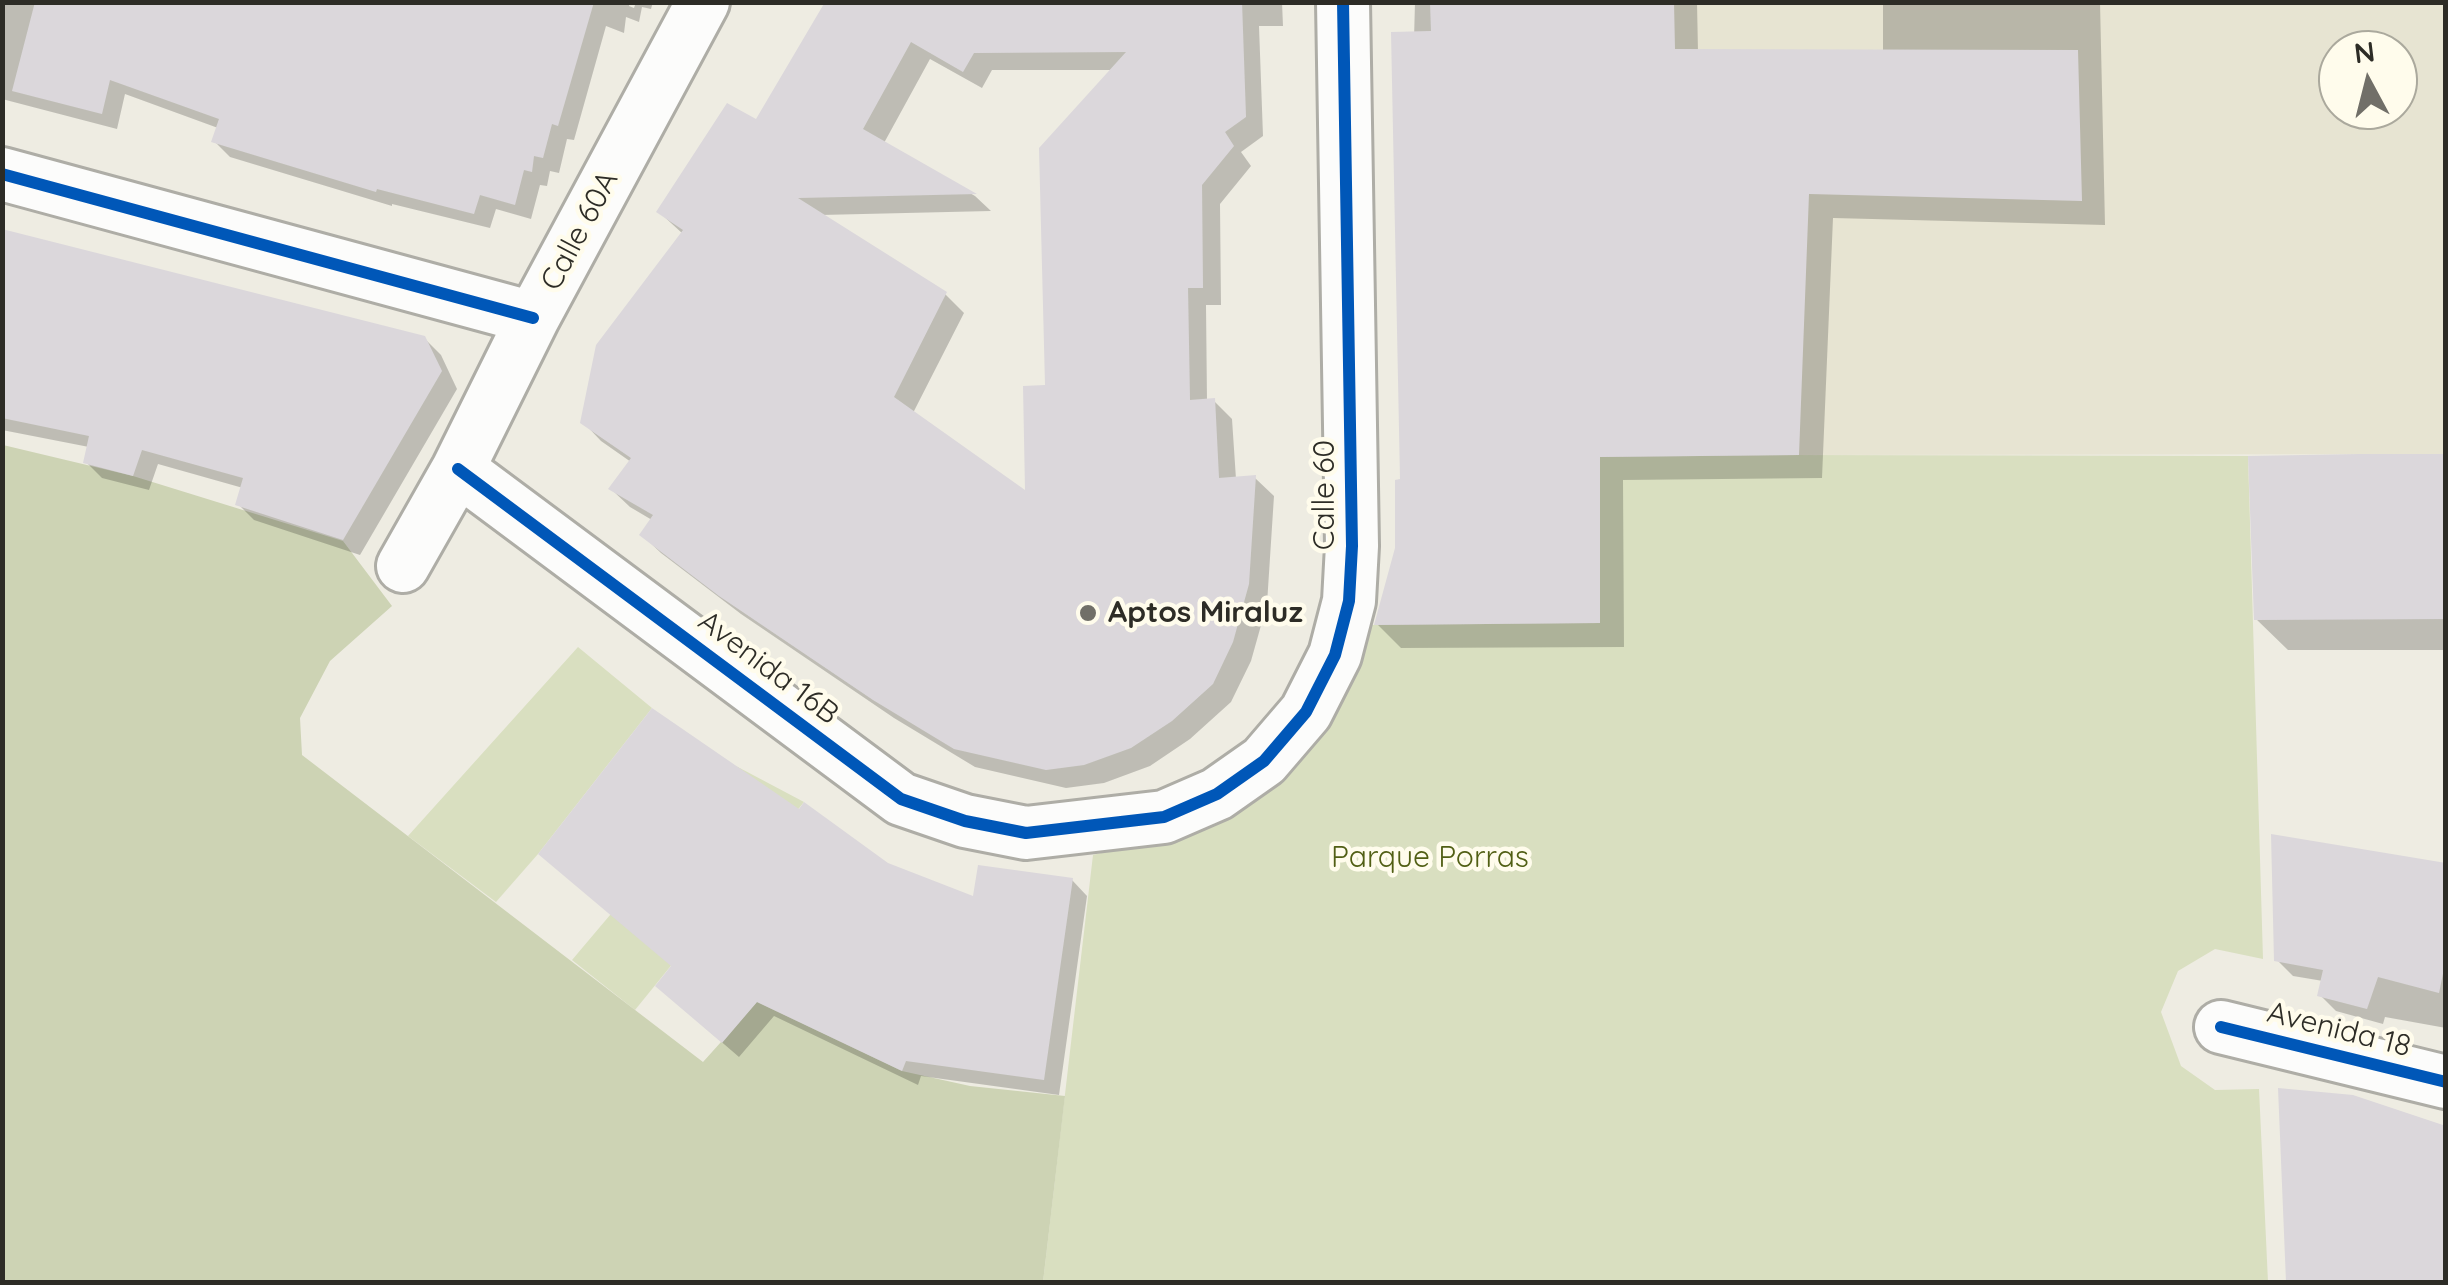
<!DOCTYPE html>
<style>
body{margin:0}
#map{position:relative;width:2448px;height:1285px;overflow:hidden;background:#eeece2;font-family:Quicksand,sans-serif}
canvas{display:block}
.frame{position:absolute;inset:0;border:5px solid #2d2c26;pointer-events:none}
.north{position:absolute;left:2318px;top:30px;width:100px;height:100px;box-sizing:border-box;background:#fffcec;border:2px solid #aba99d;border-radius:50%;rotate:353deg;font-size:28px;font-weight:700;line-height:40px;text-align:center;color:#2d2c26}
.north::after{content:'';display:block;margin:auto;width:35px;height:45px;background:#716f68;clip-path:polygon(50% 0,100% 100%,50% 72%,0 100%)}
</style>
<div id="map">
<canvas width="2448" height="1285"></canvas>
<div class="frame"></div>
<div class="north">N</div>
</div>
<script>
const c = document.querySelector('canvas').getContext('2d');
c.lineJoin = 'round';
function fill(path, color) {
  c.fillStyle = color;
  c.fill(path, 'evenodd');
}
function poly(rows) {
  const path = new Path2D();
  for (const r of rows) {
    path.moveTo(r[0], r[1]);
    for (let i = 2; i < r.length; i += 2) path.lineTo(r[i], r[i + 1]);
  }
  return path;
}
function trace(path, color, width, dash) {
  c.strokeStyle = color;
  c.lineWidth = width;
  c.lineCap = dash ? 'butt' : 'round';
  c.setLineDash(dash || []);
  c.stroke(path);
}
function drawText(font, color, halo, rows, align = 'center') {
  c.font = font + ' Quicksand,sans-serif';
  c.lineWidth = 9;
  c.setLineDash([]);
  c.textBaseline = 'middle';
  c.strokeStyle = halo;
  c.fillStyle = color;
  for (const [text, x, y, turn = 0] of rows) {
    c.save();
    c.translate(x, y);
    c.rotate((+turn || 0) * Math.PI / 180);
    c.textAlign = isNaN(turn) ? turn : align;
    if (halo) c.strokeText(text, 0, 0);
    c.fillText(text, 0, 0);
    c.restore();
  }
}
fill(poly([
 [1601,3,2445,3,2445,454,1799,455],
 [2338,50,2398,50,2398,110,2338,110]
]), '#e7e4d2');
fill(poly([
 [1799,455,2248,456,2263,959,2215,949,2178,971,2161,1012,2181,1066,2215,1090,2259,1089,2268,1282,1043,1282,1093,855,1203,827,1342,696,1371,625,1600,623,1600,457],
 [578,647,652,708,538,854,496,902,408,836],
 [736,766,804,802,635,1010,572,960]
]), '#d9dfc0');
fill(poly([
 [3,445,133,476,343,541,392,606,330,661,300,718,302,755,703,1062,757,1002,902,1071,970,1086,1065,1096,1043,1282,3,1282]
]), '#cdd3b4');
fill(poly([
 [2,2,630,2,629,6,634,8,636,2,653,2,651,9,642,7,639,22,626,17,624,33,606,26,574,140,567,139,559,173,550,171,547,186,540,185,531,219,496,209,490,228,392,204,392,206,230,157,214,141,218,128,125,94,117,129,2,99],
 [824,2,1282,2,1283,26,1259,26,1263,136,1241,152,1251,166,1220,204,1221,305,1206,305,1207,401,1214,401,1232,419,1236,479,1255,478,1274,496,1267,604,1251,661,1231,702,1190,739,1150,766,1104,783,1066,788,975,767,894,718,741,614,661,553,642,535,652,520,630,507,611,489,631,462,601,441,583,422,683,234,659,212,757,123,826,5],
 [930,59,982,88,992,70,1114,70,1027,495,913,413,964,313,945,294,821,215,991,211,975,196,884,143],
 [1415,2,1697,2,1698,52,1883,52,1883,2,2100,2,2105,225,1833,218,1822,478,1623,480,1624,647,1401,648,1377,624,1398,548,1402,482],
 [2,234,424,338,441,355,457,389,360,555,254,520,238,504,243,488,158,464,149,490,102,478,86,462,89,447,2,430],
 [2446,456,2446,650,2288,650,2256,619],
 [799,812,887,865,975,900,1072,880,1087,896,1059,1095,921,1076,918,1085,774,1016,739,1057,674,1001],
 [2446,866,2446,1028,2385,1017,2383,1024,2336,1011,2320,995,2323,981,2293,976,2277,960],
 [2281,1091,2446,1129,2446,1282,2289,1282]
]), '#0003');
fill(poly([
 [35,2,594,2,558,126,552,124,543,158,534,156,532,172,524,170,515,205,480,195,474,214,377,189,376,192,211,142,219,119,110,80,102,114,12,91],
 [825,2,1242,2,1246,117,1225,132,1234,146,1202,185,1203,288,1188,288,1190,400,1215,398,1219,478,1256,475,1249,584,1233,642,1213,684,1172,721,1131,748,1084,765,1046,770,954,749,873,700,719,596,639,535,653,515,608,489,631,458,580,423,596,345,683,230,656,212,727,103,756,119],
 [911,42,963,72,974,53,1126,52,1039,148,1045,385,1023,386,1025,490,894,397,947,292,798,198,977,194,863,129],
 [1430,2,1674,2,1675,49,2078,50,2082,201,1809,194,1799,455,1600,457,1600,623,1374,625,1395,548,1395,480,1400,479,1391,32,1431,31],
 [2,229,425,336,442,371,343,540,235,505,243,478,142,450,133,476,83,463,89,436,2,418],
 [2359,454,2446,454,2446,619,2254,620,2248,456],
 [652,708,799,809,804,802,888,863,973,896,978,865,1073,878,1044,1080,906,1061,902,1071,757,1002,722,1043,655,986,671,966,538,854],
 [2271,834,2446,863,2446,959,2439,993,2378,977,2367,1009,2317,996,2323,970,2274,961],
 [2278,1088,2353,1095,2446,1126,2446,1282,2286,1282]
]), '#dbd7db');
const minor = poly([
 [2,174,533,318],
 [458,469,901,799,965,821,1026,833,1164,817,1217,794,1264,761,1306,712,1335,655,1349,601,1352,546,1343,2],
 [403,566,458,469,533,318,703,2],
 [2221,1027,2446,1082]
]);
trace(minor, '#aeada6', 58);
trace(minor, '#fcfcfb', 52);
trace(poly([
 [2,174,533,318],
 [458,469,901,799,965,821,1026,833,1164,817,1217,794,1264,761,1306,712,1335,655,1349,601,1352,546,1343,2],
 [2221,1027,2446,1082]
]), '#0057b8', 12);
for (const [x, y, r, color] of [
 [1088,613,10,"#716f68"]
]) {
  const dot = new Path2D();
  dot.arc(x, y, r, 0, 2 * Math.PI);
  c.fillStyle = color;
  c.fill(dot);
  trace(dot, '#fffcec', 4);
}
drawText('30px', '#2d2c26', '#fffcec', [
 ["Calle 60A",580,231,-62],
 ["Calle 60",1325,495,-90],
 ["Avenida 16B",768,668,37],
 ["Avenida 18",2339,1030,14]
]);
drawText('bold 30px', '#2d2c26', '#fffcec', [
 ["Aptos Miraluz",1108,613]
], 'left');
drawText('30px', '#515f14', '#fffcec', [
 ["Parque Porras",1430,858]
]);
</script>
